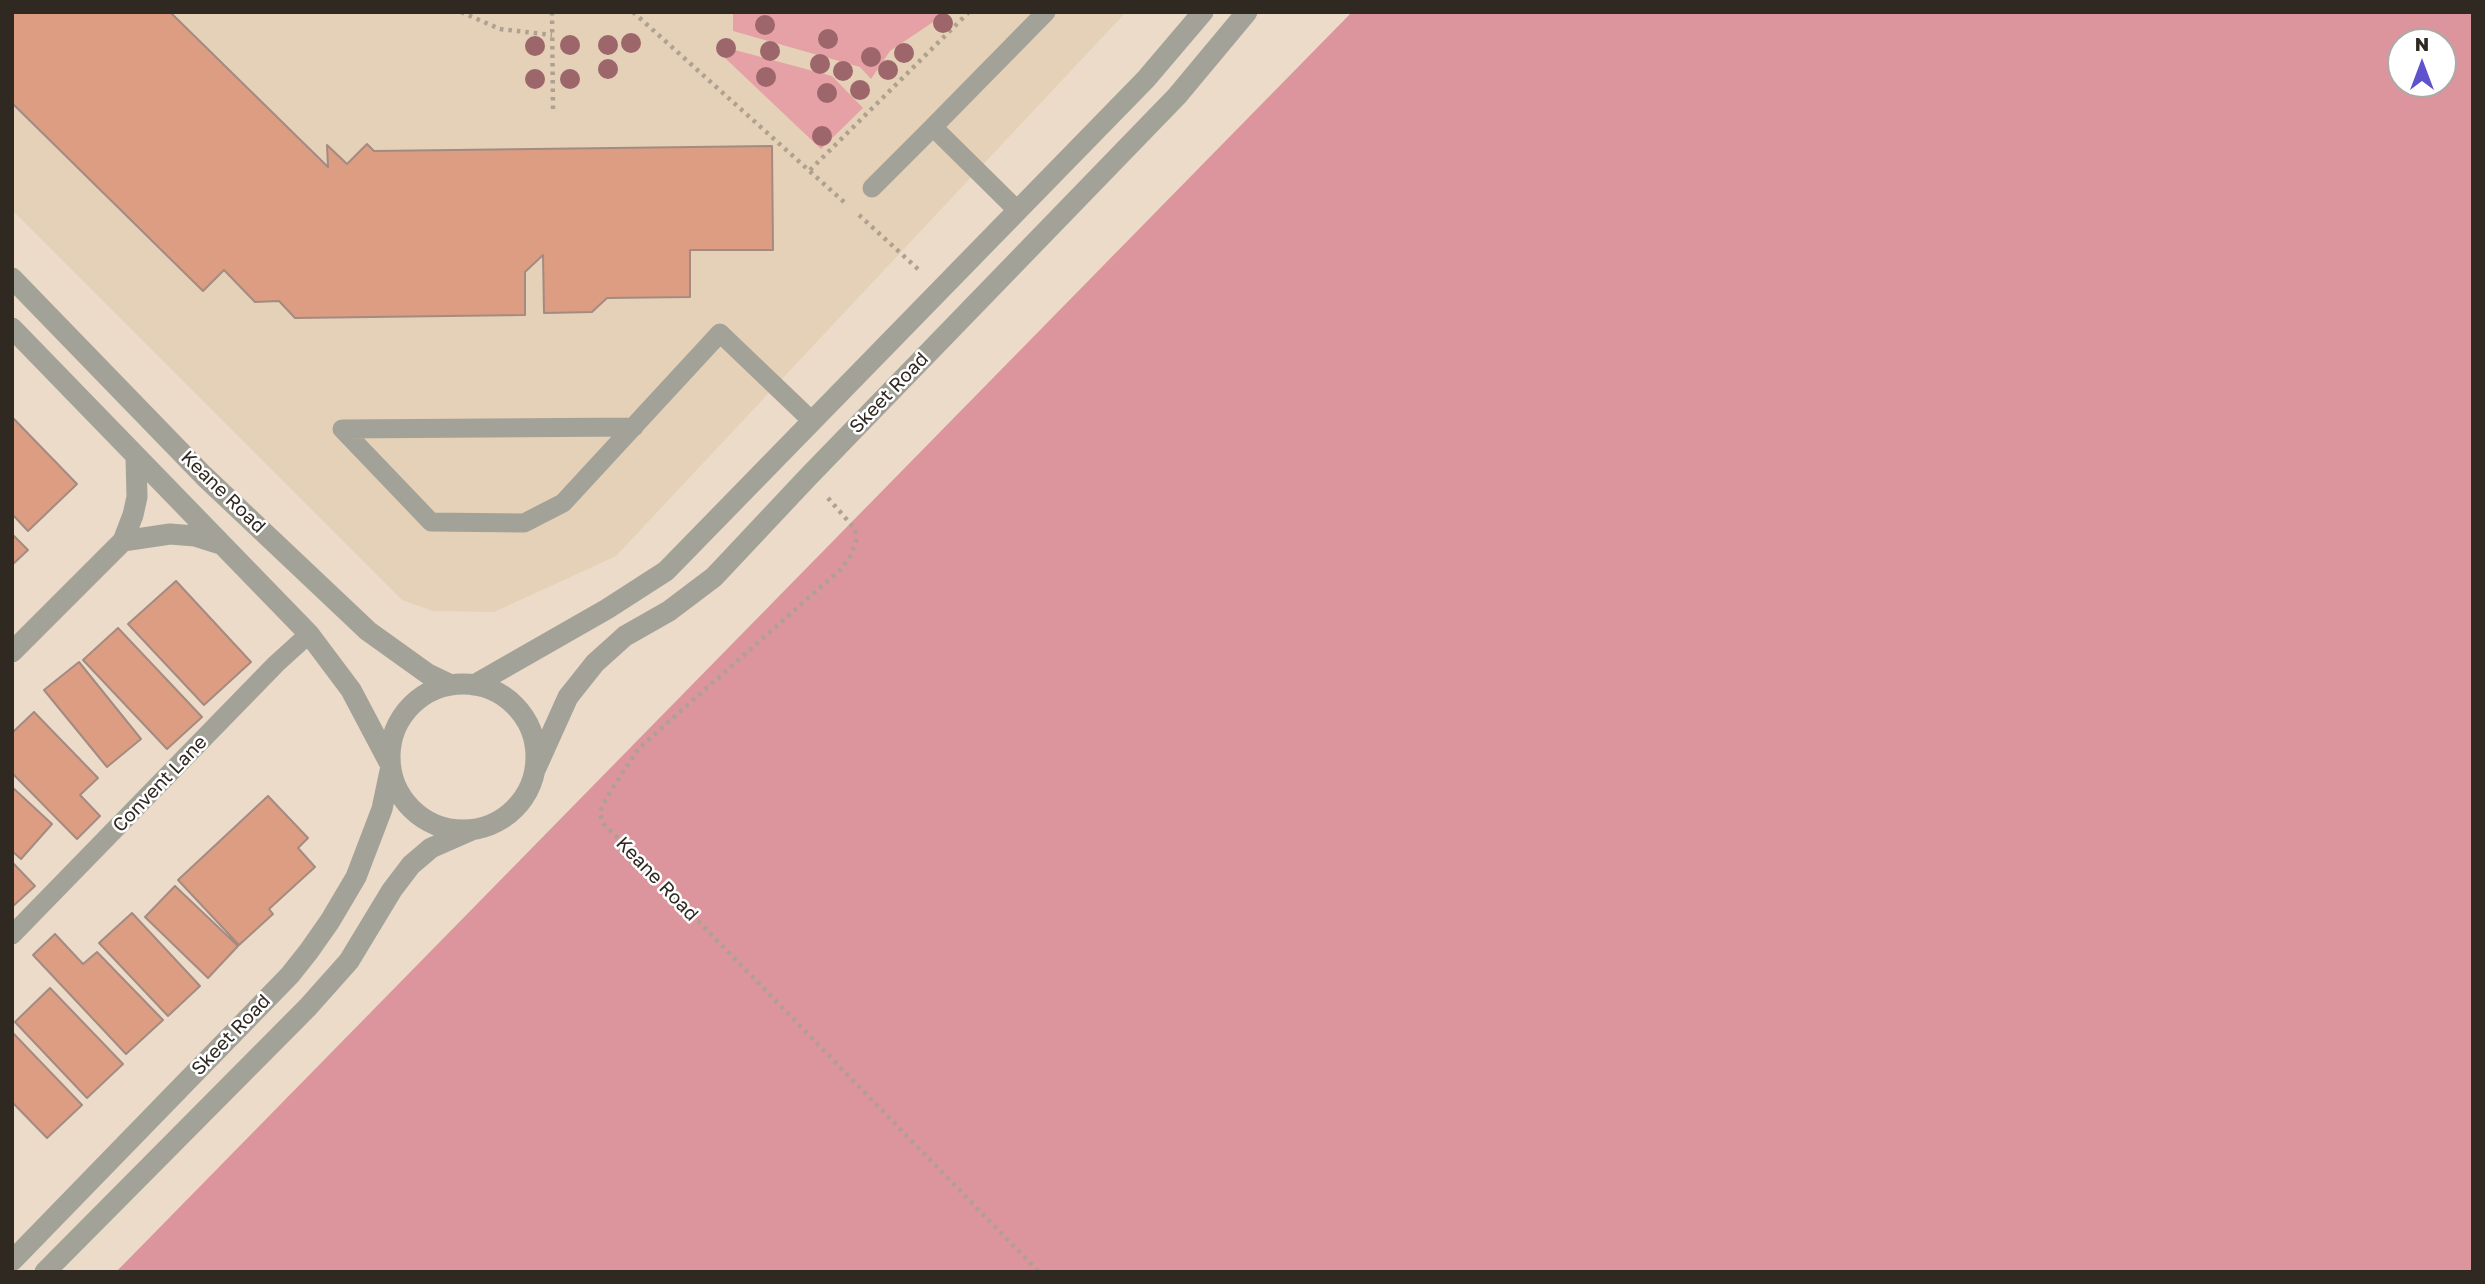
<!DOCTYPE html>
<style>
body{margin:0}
#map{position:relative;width:2485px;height:1284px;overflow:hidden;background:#ebdbc8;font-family:"Golos Text",sans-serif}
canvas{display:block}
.frame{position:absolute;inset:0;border:14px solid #2f2922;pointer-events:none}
.north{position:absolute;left:2387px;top:28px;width:70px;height:70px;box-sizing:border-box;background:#fff;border:2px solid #aca9a7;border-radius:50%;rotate:0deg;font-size:19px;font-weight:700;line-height:28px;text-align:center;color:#2f2922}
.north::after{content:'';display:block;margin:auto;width:24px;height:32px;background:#5e53cc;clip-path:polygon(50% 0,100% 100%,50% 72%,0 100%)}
</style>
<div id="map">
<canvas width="2485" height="1284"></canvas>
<div class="frame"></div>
<div class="north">N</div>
</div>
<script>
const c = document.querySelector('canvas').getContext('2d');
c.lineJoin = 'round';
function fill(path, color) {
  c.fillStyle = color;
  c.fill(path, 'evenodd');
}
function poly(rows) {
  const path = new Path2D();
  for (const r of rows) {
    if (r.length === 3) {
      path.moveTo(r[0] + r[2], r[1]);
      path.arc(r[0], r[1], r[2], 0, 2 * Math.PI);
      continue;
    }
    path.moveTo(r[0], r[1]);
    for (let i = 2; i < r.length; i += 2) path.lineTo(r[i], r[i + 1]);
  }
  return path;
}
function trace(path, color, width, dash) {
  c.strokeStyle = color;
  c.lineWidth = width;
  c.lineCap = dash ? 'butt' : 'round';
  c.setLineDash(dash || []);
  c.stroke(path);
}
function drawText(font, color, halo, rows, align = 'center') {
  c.font = font + ' "Golos Text",sans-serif';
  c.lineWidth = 5;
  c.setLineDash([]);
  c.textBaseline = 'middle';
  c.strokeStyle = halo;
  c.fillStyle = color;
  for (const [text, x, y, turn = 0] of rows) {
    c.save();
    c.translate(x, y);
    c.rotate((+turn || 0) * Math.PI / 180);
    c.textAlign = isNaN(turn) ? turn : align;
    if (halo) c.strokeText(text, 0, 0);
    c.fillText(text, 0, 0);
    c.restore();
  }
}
fill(poly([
 [12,12,1126,12,616,556,494,612,433,611,402,600,12,210]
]), '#e5d1b7');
fill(poly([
 [733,12,948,12,890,51,871,79,860,67,733,31],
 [735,50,832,76,863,108,821,149,725,58]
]), '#e6a1a7');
fill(poly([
 [1352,12,2473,12,2473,1272,116,1272],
 [2401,42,2443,42,2443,84,2401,84]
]), '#dc959c');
const building = poly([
 [12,12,170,12,328,167,327,145,347,164,367,144,374,151,772,146,773,250,690,250,690,297,607,298,592,312,544,313,543,255,525,272,525,315,295,318,279,301,255,302,224,270,203,291,12,103,12,12],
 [12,417,77,484,28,531,12,514,12,417],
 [12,534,28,550,12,565,12,534],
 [176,581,251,662,204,705,128,624,176,581],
 [118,628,202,717,167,749,83,660,118,628],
 [79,662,141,739,107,767,44,690,79,662],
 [34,712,98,778,80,795,100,816,77,839,12,773,12,733,34,712],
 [12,787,52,824,21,859,12,851,12,787],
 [268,796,308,838,298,848,315,867,269,909,273,914,239,945,178,880,268,796],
 [12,862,35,886,12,907,12,862],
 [175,886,238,946,208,978,145,917,175,886],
 [132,913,200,986,168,1016,99,943,132,913],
 [55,934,83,964,97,952,163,1020,126,1054,33,955,55,934],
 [50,988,123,1064,87,1098,15,1022,50,988],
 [12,1032,82,1105,47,1138,12,1102,12,1032]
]);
fill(building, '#dd9d82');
trace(building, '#a38b82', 2);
trace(poly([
 [461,12,500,29,552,35],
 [552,12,553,109],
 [633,12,844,202],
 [810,170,969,12],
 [859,215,919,270],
 [828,498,855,529,856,541,851,555,841,569,639,748,614,786,602,806,600,815,604,824,1039,1272]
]), '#aea192', 4.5, [3.5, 5]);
trace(poly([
 [872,188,933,127],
 [1018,211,933,127,1046,12],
 [634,427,342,429,431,522,524,523,563,503,720,333,812,421],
 [12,935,276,664,309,634]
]), '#a3a298', 19);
trace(poly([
 [12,278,204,476,368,631,428,674,451,685],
 [12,328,309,634,351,690,389,762],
 [123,541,170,534,195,536,217,543],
 [12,652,123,541,133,515,137,497,136,457],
 [463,757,73],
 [474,685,607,609,666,571,1146,79,1203,12],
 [536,768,568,697,595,663,625,636,669,611,714,577,808,477,1177,96,1247,12],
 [12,1261,290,975,309,951,330,921,356,877,382,809,390,771],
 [45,1272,308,1007,349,961,392,890,411,865,431,848,472,830]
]), '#a3a298', 21);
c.fillStyle = '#9c666a';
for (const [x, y] of [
 [943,23],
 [765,25],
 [828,39],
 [631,43],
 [570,45],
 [608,45],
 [535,46],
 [726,48],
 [770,51],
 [904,53],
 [871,57],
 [820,64],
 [608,69],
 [888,70],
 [843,71],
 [766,77],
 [535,79],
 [570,79],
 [860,90],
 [827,93],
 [822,136]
]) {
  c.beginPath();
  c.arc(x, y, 10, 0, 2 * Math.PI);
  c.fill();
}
drawText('19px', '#2f2922', '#fff', [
 ["Skeet Road",889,393,-46],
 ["Keane Road",223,492,44],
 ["Convent Lane",160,784,-46],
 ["Keane Road",657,879,46],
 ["Skeet Road",231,1035,-46]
]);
</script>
